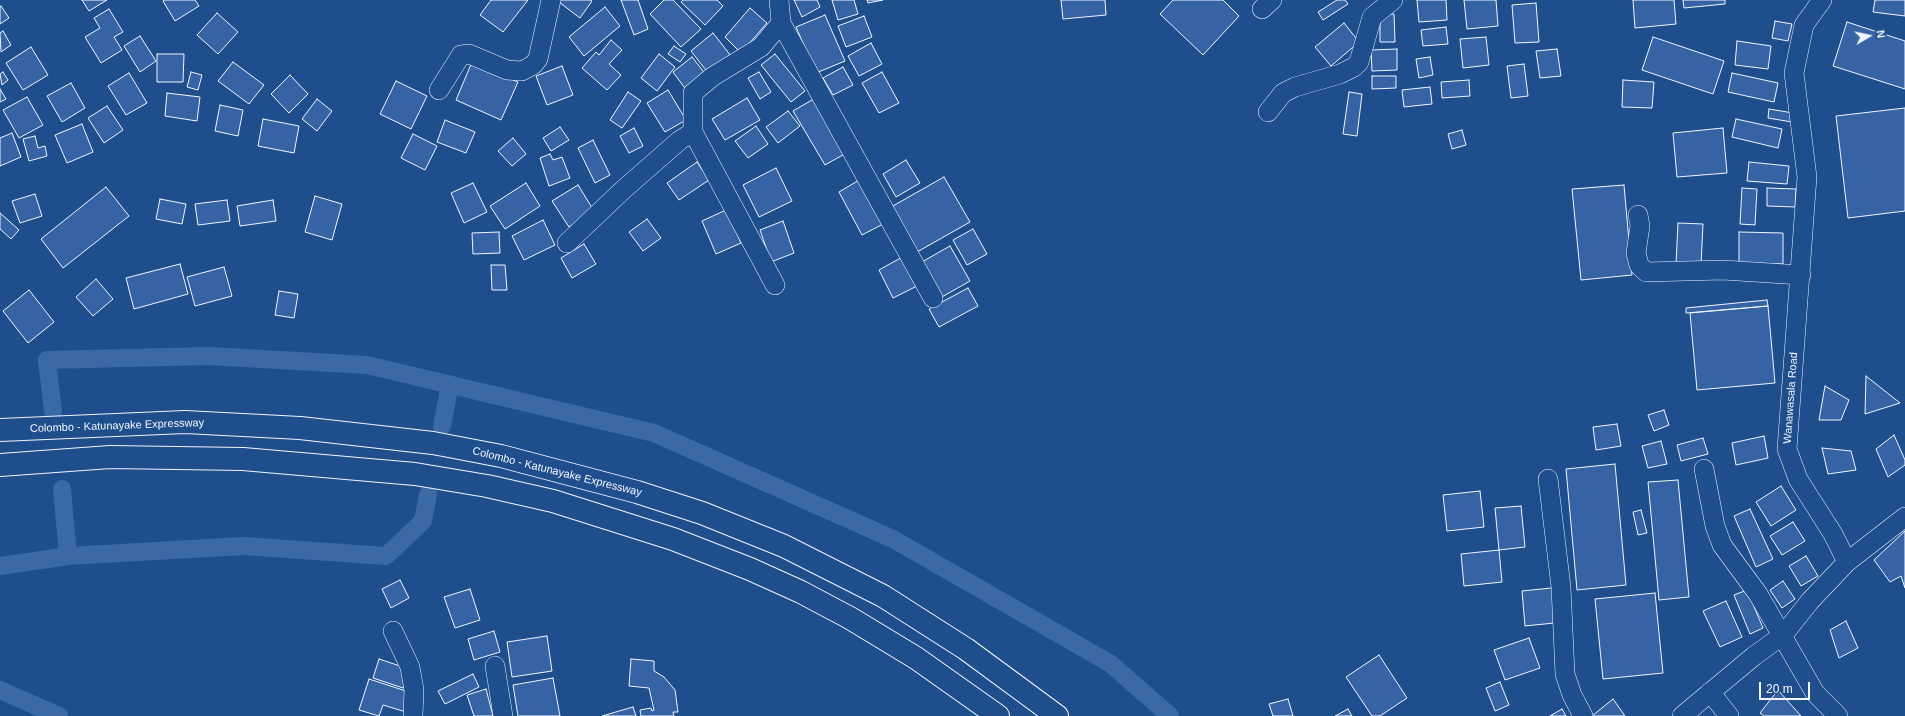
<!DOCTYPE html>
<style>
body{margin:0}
#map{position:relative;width:1905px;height:716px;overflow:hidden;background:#1f4e8c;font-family:Helvetica,sans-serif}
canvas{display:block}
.north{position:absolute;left:1849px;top:16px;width:40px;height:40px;-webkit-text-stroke:3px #1f4e8c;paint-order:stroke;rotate:81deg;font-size:11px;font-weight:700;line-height:16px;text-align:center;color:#f2f6ff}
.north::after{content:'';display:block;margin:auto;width:14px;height:18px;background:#f2f6ff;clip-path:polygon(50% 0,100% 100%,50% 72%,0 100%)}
.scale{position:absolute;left:1759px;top:682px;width:51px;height:18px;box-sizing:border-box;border:2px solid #f2f6ff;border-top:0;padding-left:5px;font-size:12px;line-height:14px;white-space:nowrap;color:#f2f6ff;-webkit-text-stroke:3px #1f4e8c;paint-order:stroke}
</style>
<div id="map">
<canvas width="1905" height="716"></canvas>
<div class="north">N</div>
<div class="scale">20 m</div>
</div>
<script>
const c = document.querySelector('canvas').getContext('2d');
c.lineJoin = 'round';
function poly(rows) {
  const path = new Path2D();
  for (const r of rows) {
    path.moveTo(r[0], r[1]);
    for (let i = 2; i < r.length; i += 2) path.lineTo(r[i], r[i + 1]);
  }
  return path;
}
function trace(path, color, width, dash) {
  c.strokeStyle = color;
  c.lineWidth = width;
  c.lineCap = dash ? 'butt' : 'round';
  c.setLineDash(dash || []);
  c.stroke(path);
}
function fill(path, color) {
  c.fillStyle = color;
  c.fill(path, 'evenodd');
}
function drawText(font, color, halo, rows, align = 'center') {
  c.font = font + ' Helvetica,sans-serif';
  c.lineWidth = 3;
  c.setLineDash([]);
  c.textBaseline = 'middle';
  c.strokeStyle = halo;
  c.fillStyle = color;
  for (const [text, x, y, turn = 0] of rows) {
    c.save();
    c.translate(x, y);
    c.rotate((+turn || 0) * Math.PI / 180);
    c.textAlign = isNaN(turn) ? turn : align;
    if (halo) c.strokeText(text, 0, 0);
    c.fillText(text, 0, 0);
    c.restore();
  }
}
trace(poly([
 [53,411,47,360,209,356,367,365,654,433,893,539,1111,664,1170,716],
 [442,426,450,384],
 [62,489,68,556],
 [0,566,68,556,244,546,386,556,423,521,428,494],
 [0,690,59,716]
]), '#3b69a3', 18);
const building = poly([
 [82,0,107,0,89,11,82,0],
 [164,0,195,0,199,6,175,21,163,1,164,0],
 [491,0,528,0,503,32,480,15,491,0],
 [560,0,590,0,592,1,580,18,559,2,560,0],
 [621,0,638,0,648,29,634,35,621,0],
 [664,0,673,0,701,29,681,47,650,14,664,0],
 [683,0,717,0,723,6,705,25,681,2,683,0],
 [794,0,817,0,820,7,802,17,794,0],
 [832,0,854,0,858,14,838,20,832,0],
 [867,0,883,0,868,3,867,0],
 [1061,0,1105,0,1106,15,1063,19,1061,0],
 [1173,0,1223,0,1239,16,1203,55,1160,14,1173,0],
 [1337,0,1345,0,1348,4,1323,20,1318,12,1337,0],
 [1417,0,1446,0,1447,20,1419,22,1417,0],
 [1464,0,1496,0,1498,26,1467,29,1464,0],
 [1633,0,1674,0,1676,24,1635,28,1633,0],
 [1683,0,1725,0,1725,4,1684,8,1683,0],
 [1875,0,1905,0,1905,16,1873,12,1875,0],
 [1536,3,1539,42,1515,43,1512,5,1536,3],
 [1,6,9,18,0,24,0,7,1,6],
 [605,7,620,26,584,56,569,37,605,7],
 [750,8,767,23,741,53,725,37,750,8],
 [109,9,123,32,114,37,122,50,101,63,85,37,100,28,94,18,109,9],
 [217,13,238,32,218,54,197,35,217,13],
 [1380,14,1394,14,1395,42,1380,42,1380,14],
 [825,15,845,61,816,73,796,27,825,15],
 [864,16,872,37,846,47,838,26,864,16],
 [1775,21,1792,24,1788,41,1772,38,1775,21],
 [1847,22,1905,41,1905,89,1833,66,1847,22],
 [1344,23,1359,42,1331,66,1315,47,1344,23],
 [1446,27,1448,44,1423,46,1421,30,1446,27],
 [3,31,11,45,1,52,0,33,3,31],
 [713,33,731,56,709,74,691,51,713,33],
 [140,36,156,61,140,72,124,46,140,36],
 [1486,37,1489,65,1463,68,1460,39,1486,37],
 [1653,37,1724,61,1713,94,1642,70,1653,37],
 [611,40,622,50,609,64,621,75,607,90,582,68,596,52,599,55,611,40],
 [1737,41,1771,46,1768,69,1735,65,1737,41],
 [871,43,882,64,859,76,848,56,871,43],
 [674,46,686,54,680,62,668,54,674,46],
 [31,47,48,75,23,90,6,63,31,47],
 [1397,49,1397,70,1372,71,1371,50,1397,49],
 [1557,49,1561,76,1540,78,1536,51,1557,49],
 [157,54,184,54,183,82,157,82,157,54],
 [659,54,675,67,657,91,641,78,659,54],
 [775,54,805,91,791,102,761,65,775,54],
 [692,57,707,76,687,91,673,72,692,57],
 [1430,57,1433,75,1419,78,1416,59,1430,57],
 [233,62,264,85,249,104,218,81,233,62],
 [472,62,518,82,501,120,456,100,472,62],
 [1524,64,1528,96,1511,98,1507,66,1524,64],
 [562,66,573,95,547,105,536,76,562,66],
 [843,67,853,85,833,95,823,78,843,67],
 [3,72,8,80,2,85,0,74,3,72],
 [191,72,202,75,198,90,187,87,191,72],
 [759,72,771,92,760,99,748,78,759,72],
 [882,72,899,103,879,113,862,83,882,72],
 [129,73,147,103,126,115,108,86,129,73],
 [1732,73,1778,83,1774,102,1728,92,1732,73],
 [290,75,308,94,289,113,271,94,290,75],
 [1372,76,1396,76,1396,88,1372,89,1372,76],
 [1469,80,1470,96,1442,98,1441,82,1469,80],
 [1623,80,1654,82,1652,108,1622,107,1623,80],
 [396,81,427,96,411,129,380,114,396,81],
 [71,83,85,108,62,122,47,96,71,83],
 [1430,87,1432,104,1404,107,1402,90,1430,87],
 [0,89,6,99,0,102,0,89],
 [668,90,686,120,665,132,647,103,668,90],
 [628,92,641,101,622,128,610,120,628,92],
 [1349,92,1362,94,1357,136,1343,134,1349,92],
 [167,93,200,97,197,121,165,116,167,93],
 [27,97,43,125,19,138,3,110,27,97],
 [817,97,848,152,825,165,793,111,817,97],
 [747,98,760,120,725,140,712,119,747,98],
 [317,99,332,111,317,131,302,119,317,99],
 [220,105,243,110,238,136,215,131,220,105],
 [107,106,123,130,104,143,88,118,107,106],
 [1905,108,1905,211,1848,218,1836,116,1905,108],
 [1769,109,1793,113,1792,122,1768,118,1769,109],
 [788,111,800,126,778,143,766,127,788,111],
 [263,119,299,126,294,153,258,146,263,119],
 [1736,119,1782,129,1778,148,1732,137,1736,119],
 [445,120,475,132,466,153,437,142,445,120],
 [82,124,93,152,67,163,55,135,82,124],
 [756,126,768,144,748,158,735,141,756,126],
 [560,127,569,140,551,151,543,138,560,127],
 [634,128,643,146,629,153,620,136,634,128],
 [1723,128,1727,173,1677,177,1673,133,1723,128],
 [1462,130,1466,145,1452,149,1448,134,1462,130],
 [12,133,21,157,0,166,0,138,12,133],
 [413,134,437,146,425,170,401,158,413,134],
 [35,136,38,148,45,146,47,156,29,161,23,139,35,136],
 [513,138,526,154,512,166,498,151,513,138],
 [593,140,610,175,595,183,578,148,593,140],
 [550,154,553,160,562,157,570,178,549,186,540,158,550,154],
 [906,160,920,183,896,197,883,174,906,160],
 [697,162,709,180,679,200,667,183,697,162],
 [1749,162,1789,166,1787,184,1747,181,1749,162],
 [776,168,792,201,759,217,743,185,776,168],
 [944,177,970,222,917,252,891,207,944,177],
 [861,179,885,223,862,235,839,192,861,179],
 [473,183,487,212,464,223,451,193,473,183],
 [526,183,540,206,505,229,490,206,526,183],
 [578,185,594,211,569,227,552,201,578,185],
 [1624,185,1632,275,1581,280,1572,189,1624,185],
 [106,187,129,216,63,268,41,239,106,187],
 [1742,188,1757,189,1755,225,1740,224,1742,188],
 [1767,188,1796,189,1795,207,1767,206,1767,188],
 [35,194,42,216,20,223,12,201,35,194],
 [315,196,342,204,332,240,305,232,315,196],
 [160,199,186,204,182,224,156,219,160,199],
 [227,200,230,221,198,225,195,204,227,200],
 [273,200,276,221,240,226,237,206,273,200],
 [726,210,741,243,716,254,702,221,726,210],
 [0,213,19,230,11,239,0,229,0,213],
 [647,219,661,238,643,251,629,232,647,219],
 [543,220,555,245,524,260,512,236,543,220],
 [783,221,794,253,771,262,760,230,783,221],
 [1678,223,1703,224,1701,264,1676,264,1678,223],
 [973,229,987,254,967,265,953,240,973,229],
 [499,232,500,253,473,254,472,233,499,232],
 [1739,232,1783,233,1783,264,1739,264,1739,232],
 [584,244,596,264,572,278,561,258,584,244],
 [950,246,970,281,940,298,920,263,950,246],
 [906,255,921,284,893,298,879,270,906,255],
 [180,264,188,294,134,309,126,278,180,264],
 [491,265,505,265,507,290,492,290,491,265],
 [224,267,232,296,195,306,187,277,224,267],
 [96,279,113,299,93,316,76,297,96,279],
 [968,288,978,306,939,327,929,309,968,288],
 [29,290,54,322,28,343,3,311,29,290],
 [279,291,298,294,294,318,275,315,279,291],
 [1767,300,1768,306,1686,313,1686,308,1767,300],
 [1768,306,1775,383,1697,390,1690,313,1768,306],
 [1866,376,1900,403,1865,414,1866,376],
 [1825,386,1849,400,1841,420,1819,420,1825,386],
 [1664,410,1669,425,1654,431,1648,415,1664,410],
 [1617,424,1621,446,1596,450,1593,427,1617,424],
 [1894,435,1905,460,1905,465,1888,477,1876,449,1894,435],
 [1764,436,1768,458,1736,465,1732,443,1764,436],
 [1703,438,1708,454,1681,461,1677,445,1703,438],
 [1661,441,1667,464,1648,468,1642,446,1661,441],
 [1822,448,1851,451,1856,470,1828,474,1822,448],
 [1615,464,1626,585,1577,590,1566,469,1615,464],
 [1678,480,1689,597,1659,600,1648,482,1678,480],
 [1781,486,1796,510,1771,526,1756,502,1781,486],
 [1480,491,1484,527,1447,531,1443,495,1480,491],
 [1521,506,1525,547,1499,550,1495,508,1521,506],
 [1750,509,1773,559,1756,567,1734,516,1750,509],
 [1641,510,1647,533,1638,535,1633,512,1641,510],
 [1793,522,1805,541,1782,555,1770,536,1793,522],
 [1905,531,1905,588,1901,576,1890,582,1874,560,1905,531],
 [1499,550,1502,582,1464,586,1461,554,1499,550],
 [1806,556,1818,576,1801,586,1789,566,1806,556],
 [400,580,409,598,391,608,382,589,400,580],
 [1783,581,1795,599,1782,608,1770,590,1783,581],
 [1561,587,1564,622,1525,626,1522,591,1561,587],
 [470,589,480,620,455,628,444,597,470,589],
 [1747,590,1763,628,1750,634,1734,595,1747,590],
 [1655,593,1663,673,1603,679,1595,599,1655,593],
 [1726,601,1742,637,1720,647,1703,611,1726,601],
 [1846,621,1858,648,1839,658,1830,630,1846,621],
 [494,631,500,652,474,660,468,639,494,631],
 [547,636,552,671,512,677,507,642,547,636],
 [1529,638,1540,668,1505,680,1494,650,1529,638],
 [1379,655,1407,698,1380,716,1372,716,1346,677,1379,655],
 [379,659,409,669,403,688,373,678,379,659],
 [631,659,654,661,654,671,664,677,675,690,678,712,673,712,674,716,641,716,640,710,651,708,652,711,654,710,649,688,629,686,631,659],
 [473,674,479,687,445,704,438,691,473,674],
 [553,678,560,716,518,716,513,685,553,678],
 [369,679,412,693,406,712,383,705,379,716,359,710,369,679],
 [1500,682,1509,705,1495,711,1486,688,1500,682],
 [486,689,493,716,474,716,467,695,486,689],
 [1778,690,1801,716,1764,716,1760,713,1778,690],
 [1288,699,1293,716,1273,716,1269,704,1288,699],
 [1613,699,1625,716,1592,716,1613,699],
 [633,707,636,716,602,716,633,707],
 [1348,709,1352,716,1335,716,1348,709],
 [1562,709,1566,716,1550,716,1562,709]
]);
fill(building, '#3563a3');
trace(building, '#f2f6ff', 1);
const minor = poly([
 [1262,9,1272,0],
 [781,23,933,298],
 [439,90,461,55,469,54,507,70,522,71,533,65,538,59,551,0],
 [1268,112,1283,93,1295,87,1340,74,1354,67,1359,62,1372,17,1393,0],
 [693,132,775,285],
 [1638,215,1640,226,1636,253,1639,265,1646,272,1723,270,1801,275],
 [567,243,624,189,680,140,693,132,693,93,712,77,761,47,781,23,779,0],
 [1704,469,1715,526,1722,545,1758,594,1815,693,1838,716],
 [1548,479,1561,587,1565,674,1572,695,1583,716],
 [1847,562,1905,517],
 [393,631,410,667,414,690,413,716],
 [495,666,503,716],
 [1710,692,1729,716],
 [1682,716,1754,656,1783,635,1810,601,1847,562,1833,534,1798,479,1787,449,1807,177,1794,73,1804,25,1822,0]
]);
const highway = poly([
 [0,430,185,422,300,428,433,443,501,456,637,492,702,513,784,546,883,596,966,649,1057,716],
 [0,465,110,457,243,459,415,474,487,486,553,501,673,539,750,569,801,592,850,618,916,658,998,716]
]);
trace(minor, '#f2f6ff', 20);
trace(highway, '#f2f6ff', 24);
trace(minor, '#1f4e8c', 19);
trace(highway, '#1f4e8c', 22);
drawText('11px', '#f2f6ff', '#1f4e8c', [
 ["Wanawasala Road",1791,398,-86],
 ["Colombo - Katunayake Expressway",117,426,-2],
 ["Colombo - Katunayake Expressway",557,472,14]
]);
</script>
